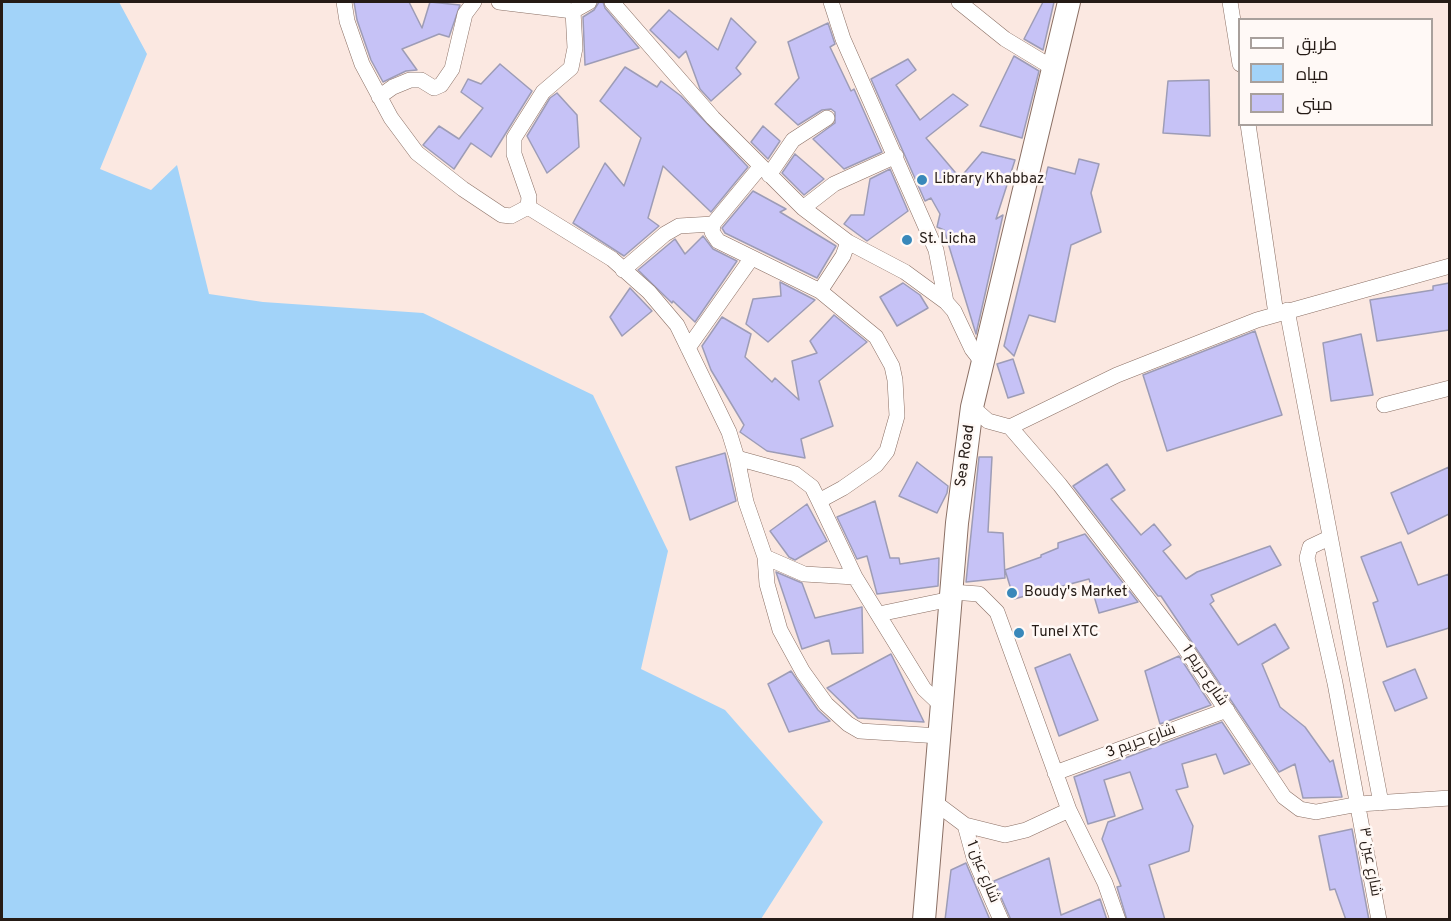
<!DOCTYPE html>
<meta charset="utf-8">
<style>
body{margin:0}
#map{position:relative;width:1451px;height:921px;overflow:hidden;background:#fbe8e1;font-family:Overpass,Cairo,sans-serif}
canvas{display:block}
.frame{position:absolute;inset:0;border:3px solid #251b16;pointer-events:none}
.legend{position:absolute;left:1238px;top:18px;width:195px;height:108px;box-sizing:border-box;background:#fff9f6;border:2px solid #a8a09c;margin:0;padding:8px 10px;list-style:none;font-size:18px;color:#251b16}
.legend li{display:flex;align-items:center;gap:12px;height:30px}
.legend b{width:30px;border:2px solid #a8a09c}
</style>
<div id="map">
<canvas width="1451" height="921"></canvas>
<div class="frame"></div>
<ul class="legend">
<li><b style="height:8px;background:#fff"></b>طريق</li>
<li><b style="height:16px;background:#a2d3f9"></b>مياه</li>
<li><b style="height:16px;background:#c6c2f6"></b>مبنى</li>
</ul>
</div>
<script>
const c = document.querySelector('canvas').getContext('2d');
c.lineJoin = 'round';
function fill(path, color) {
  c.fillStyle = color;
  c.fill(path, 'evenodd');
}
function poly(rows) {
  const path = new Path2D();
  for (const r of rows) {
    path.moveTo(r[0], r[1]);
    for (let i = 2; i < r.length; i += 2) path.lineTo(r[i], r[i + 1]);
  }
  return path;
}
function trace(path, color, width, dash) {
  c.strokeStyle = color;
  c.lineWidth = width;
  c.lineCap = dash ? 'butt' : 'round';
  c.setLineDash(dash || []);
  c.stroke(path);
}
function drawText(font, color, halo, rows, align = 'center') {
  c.font = font + ' Overpass,Cairo,sans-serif';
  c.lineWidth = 5;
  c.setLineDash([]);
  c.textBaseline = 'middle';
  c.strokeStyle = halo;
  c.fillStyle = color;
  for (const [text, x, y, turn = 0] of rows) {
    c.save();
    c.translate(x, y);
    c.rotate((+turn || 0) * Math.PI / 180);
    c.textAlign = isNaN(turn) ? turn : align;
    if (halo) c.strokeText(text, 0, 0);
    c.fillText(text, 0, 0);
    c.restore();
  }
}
fill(poly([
 [2,2,119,2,147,54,100,169,151,190,177,165,209,294,263,302,423,313,593,395,668,551,641,669,725,710,823,822,761,919,2,919]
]), '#a2d3f9');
const building = poly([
 [354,2,409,2,422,28,430,2,460,5,449,37,439,34,402,49,417,70,406,71,383,82,371,60,357,20,354,2],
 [599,2,603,2,605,8,639,48,585,65,583,17,594,10,599,2],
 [1043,2,1054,2,1043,50,1024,39,1043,2],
 [669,10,718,50,731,18,756,42,736,68,741,74,711,101,700,89,686,51,679,58,650,30,669,10],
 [828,23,835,44,830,47,851,91,854,89,882,152,844,169,813,139,835,123,835,112,831,109,822,110,798,125,775,104,799,78,788,42,828,23],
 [1014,56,1039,71,1022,138,980,126,1014,56],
 [908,59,916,70,896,85,920,120,953,94,968,105,926,138,960,178,982,152,1015,160,996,219,1003,215,976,334,944,230,937,227,940,214,931,198,925,201,871,79,908,59],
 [500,64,532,91,491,157,471,143,454,169,423,145,439,126,459,139,483,108,461,92,468,79,481,84,500,64],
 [625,67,657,87,661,81,681,96,748,167,711,212,663,166,648,218,659,226,624,256,573,223,605,163,624,186,641,138,600,101,625,67],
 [1209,80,1210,136,1163,133,1168,81,1209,80],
 [557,93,577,115,579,147,547,173,527,136,550,98,557,93],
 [763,126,780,141,768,159,751,142,763,126],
 [795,154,824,179,804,195,782,173,795,154],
 [1079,159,1099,164,1091,193,1101,232,1071,245,1055,322,1029,315,1014,356,1004,346,1048,167,1075,174,1079,159],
 [890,169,908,211,867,241,844,224,851,215,864,215,870,179,890,169],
 [753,191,786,209,780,212,836,246,817,278,725,233,722,228,753,191],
 [703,236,713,249,737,261,695,322,673,301,672,303,638,270,675,239,685,254,703,236],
 [780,282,815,300,768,342,746,324,753,299,781,296,780,282],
 [903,283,920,295,928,308,897,326,880,297,903,283],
 [1449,283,1449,330,1377,341,1370,300,1433,290,1433,286,1449,283],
 [630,288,652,311,622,336,610,317,630,288],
 [834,315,867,342,819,381,833,426,801,439,805,458,767,451,740,432,744,425,711,370,702,346,722,317,751,334,745,357,772,382,775,378,799,400,792,361,817,353,810,341,834,315],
 [1255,331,1282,415,1167,451,1143,375,1255,331],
 [1361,334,1373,395,1331,401,1323,343,1361,334],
 [1013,359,1024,393,1008,398,997,364,1013,359],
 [725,453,736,501,690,520,676,467,725,453],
 [979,457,992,457,988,532,1003,533,1005,578,966,582,979,457],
 [917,462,948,486,947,493,937,513,899,496,917,462],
 [1107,464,1125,490,1111,499,1141,535,1154,524,1171,545,1163,551,1186,579,1197,572,1270,546,1281,565,1211,595,1214,601,1210,604,1238,645,1275,624,1289,648,1262,664,1280,707,1305,727,1330,762,1333,760,1342,797,1303,798,1295,764,1279,772,1161,596,1158,596,1073,486,1107,464],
 [1449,467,1449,514,1408,534,1391,493,1449,467],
 [875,501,890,558,899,558,900,564,939,558,938,586,877,594,867,556,857,559,837,517,875,501],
 [807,504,827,541,795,560,789,557,770,531,807,504],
 [1085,534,1138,602,1099,613,1089,579,1014,599,1005,570,1041,557,1041,555,1058,548,1058,543,1085,534],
 [1401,542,1418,585,1449,574,1449,628,1387,647,1373,603,1378,601,1361,557,1401,542],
 [776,572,802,583,815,618,862,607,863,653,832,654,829,640,802,649,776,572],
 [891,654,924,722,858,718,827,688,891,654],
 [1070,654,1098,720,1059,736,1035,668,1070,654],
 [1179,656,1211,705,1160,724,1145,671,1179,656],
 [1415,669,1427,698,1395,711,1383,682,1415,669],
 [791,671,818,710,830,721,789,732,768,684,791,671],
 [1222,722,1250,764,1224,774,1216,754,1182,764,1188,787,1176,790,1193,826,1189,851,1149,865,1165,920,1127,920,1117,887,1121,886,1102,839,1108,822,1143,809,1130,772,1104,780,1115,816,1088,824,1074,777,1222,722],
 [1352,829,1369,920,1346,920,1335,889,1330,890,1319,836,1352,829],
 [1049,858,1061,915,1100,899,1107,920,1011,920,994,881,1049,858],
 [966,863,990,920,945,920,951,870,966,863]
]);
fill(building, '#c6c2f6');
trace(building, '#9d9cb6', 1.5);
const minor = poly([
 [344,2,347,21,362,64,391,118,417,153,463,189,502,215,511,216,528,207],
 [499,2,573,11,589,2],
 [612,2,713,118,803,208,848,242,905,272,946,302,954,311,972,349,982,362],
 [831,2,843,39,936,250,946,302],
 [959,2,1005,39,1053,68],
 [1230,2,1240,64],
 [379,97,393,87,410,80,421,80,434,88,441,85,452,69,465,14,474,2],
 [1248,124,1276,314],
 [761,166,713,224,712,232,718,241,820,291,843,256,848,242],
 [769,175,793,140,827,118],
 [528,207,612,259,649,292,677,325,729,432,737,458,746,502,765,557,804,574,855,577,924,689,941,705],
 [528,207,529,197,514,154,514,138,543,92,571,68,575,48,573,11],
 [803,208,834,184,896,156],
 [623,270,665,234,679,226,713,224],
 [820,291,876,337,892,366,895,380,897,416,887,451,876,465,843,488,819,501,855,577],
 [1287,310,1381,803],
 [688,348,751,259],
 [1384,405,1450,388],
 [972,407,988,421,1010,427,1117,375,1257,320,1450,266],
 [1010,427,1060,485,1183,645,1284,797,1300,809,1316,812,1359,804,1450,798],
 [737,458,795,474,812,487,819,501],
 [1329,538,1310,547,1307,558,1335,683,1379,920],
 [765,557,767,584,780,630,803,672,826,704,848,724,860,731,940,736],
 [879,614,951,599],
 [1055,773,1227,710],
 [933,801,965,825,1005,835,1026,830,1069,810,997,612,979,594,952,592],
 [1069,810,1105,883,1118,920],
 [965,825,974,858,1001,920]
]);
const primary = poly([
 [924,920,957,523,972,407,1069,2]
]);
trace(minor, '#8a6f64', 16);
trace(primary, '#8a6f64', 24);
trace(minor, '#fff', 15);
trace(primary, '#fff', 22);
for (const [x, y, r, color] of [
 [922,180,6,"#3988ba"],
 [907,240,6,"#3988ba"],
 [1012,593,6,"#3988ba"],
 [1019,633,6,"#3988ba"]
]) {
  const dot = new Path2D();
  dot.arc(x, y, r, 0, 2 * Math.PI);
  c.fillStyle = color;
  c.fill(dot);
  trace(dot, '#fff9f6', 2);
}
drawText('15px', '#251b16', '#fff9f6', [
 ["Library Khabbaz",934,180],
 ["St. Licha",919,240],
 ["Boudy's Market",1024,593],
 ["Tunel XTC",1031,633]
], 'left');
drawText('15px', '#251b16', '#fff9f6', [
 ["Sea Road",966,456,-82],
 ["شارع حريم 1",1204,676,56],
 ["شارع حريم 3",1141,742,-20],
 ["شارع عين ٣",1369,862,80],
 ["شارع عين 1",982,872,68]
]);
</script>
